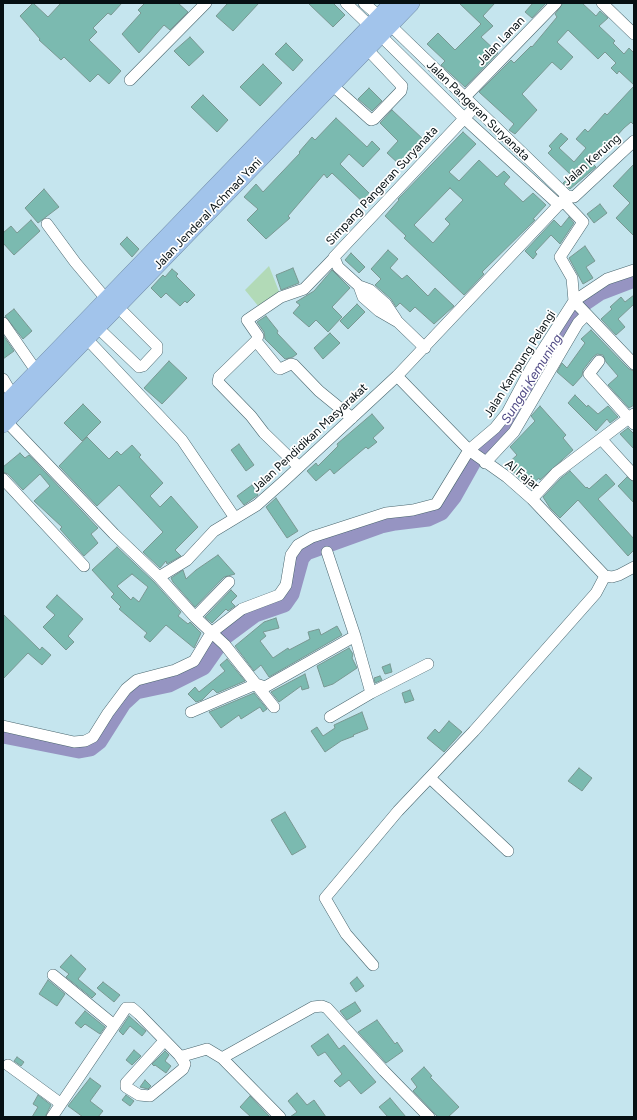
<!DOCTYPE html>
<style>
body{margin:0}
#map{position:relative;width:637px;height:1120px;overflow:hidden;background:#c5e5ee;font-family:Figtree,sans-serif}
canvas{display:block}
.frame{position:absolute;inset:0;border:4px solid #061013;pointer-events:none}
</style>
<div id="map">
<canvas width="637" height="1120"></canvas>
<div class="frame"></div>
</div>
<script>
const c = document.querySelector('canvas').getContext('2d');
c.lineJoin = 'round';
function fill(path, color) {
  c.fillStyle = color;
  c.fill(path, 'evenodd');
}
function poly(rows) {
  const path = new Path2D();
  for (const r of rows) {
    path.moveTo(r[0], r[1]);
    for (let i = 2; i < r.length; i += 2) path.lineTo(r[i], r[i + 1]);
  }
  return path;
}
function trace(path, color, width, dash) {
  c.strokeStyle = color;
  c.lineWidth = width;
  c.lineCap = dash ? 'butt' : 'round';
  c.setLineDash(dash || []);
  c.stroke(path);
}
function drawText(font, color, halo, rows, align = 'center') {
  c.font = font + ' Figtree,sans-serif';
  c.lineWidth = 3.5;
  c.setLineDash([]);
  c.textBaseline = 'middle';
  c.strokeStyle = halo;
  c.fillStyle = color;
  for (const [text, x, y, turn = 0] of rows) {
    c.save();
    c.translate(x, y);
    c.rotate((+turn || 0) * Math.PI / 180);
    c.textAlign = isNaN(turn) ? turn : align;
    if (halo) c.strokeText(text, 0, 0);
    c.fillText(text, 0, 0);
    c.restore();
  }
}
fill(poly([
 [269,266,280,294,259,307,245,290]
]), '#b2dab7');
trace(poly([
 [3,735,79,750,90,748,99,741,123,703,136,691,169,684,203,667,224,637,255,614,284,604,291,594,301,558,306,552,381,525,395,522,428,518,441,512,453,497,476,456,512,418,551,348,578,307,600,292,634,279]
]), '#9694c2', 17);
const building = poly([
 [33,3,48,17,61,3,122,3,111,15,108,13,93,28,97,32,89,40,121,71,109,84,98,74,90,82,64,57,61,60,39,40,40,39,20,16,33,3],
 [145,3,178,3,188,12,170,30,164,25,139,53,122,34,141,13,138,10,145,3],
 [228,3,259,3,233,31,216,16,228,3],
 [308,3,333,3,345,15,333,27,308,3],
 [459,3,495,3,483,16,493,26,481,37,498,53,465,87,441,65,445,61,427,44,438,33,455,50,481,24,459,3],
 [533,3,546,3,532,18,525,12,533,3],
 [563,3,582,3,596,16,600,11,608,18,599,26,615,41,613,43,624,54,629,48,634,53,634,85,619,71,617,74,611,68,616,63,605,52,598,59,568,30,557,42,573,57,561,70,552,62,522,94,537,110,515,134,509,130,514,124,479,92,511,60,514,63,531,46,532,47,557,17,555,14,563,3],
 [190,37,204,52,189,66,174,51,190,37],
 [286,43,303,60,293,71,275,54,286,43],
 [263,64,282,83,260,106,240,87,263,64],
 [634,86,634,125,631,122,624,128,592,163,596,167,570,189,563,183,571,175,548,153,552,149,549,146,561,133,568,139,559,148,574,162,586,148,576,139,585,129,588,132,605,113,607,115,634,86],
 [369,88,382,101,372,111,358,99,369,88],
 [203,95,228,120,217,132,191,107,203,95],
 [392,110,424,140,400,165,387,153,398,141,380,123,392,110],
 [336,118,367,147,372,141,380,149,363,167,349,154,340,164,373,197,366,205,332,173,327,178,324,174,288,216,290,218,266,239,247,220,258,209,244,197,256,184,263,192,300,153,299,152,312,137,315,140,336,118],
 [463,132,476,144,449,172,459,181,479,160,497,177,504,171,510,177,504,184,523,202,533,193,546,205,533,219,535,220,482,272,484,274,464,295,404,238,406,236,385,216,399,200,398,199,463,132],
 [450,188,463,200,445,219,450,224,433,243,414,225,450,188],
 [634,164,634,236,616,218,630,203,613,186,634,164],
 [44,189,59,207,38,223,25,208,44,189],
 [600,204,607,213,594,223,587,214,600,204],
 [569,217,574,223,560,244,551,235,535,252,537,254,533,259,525,251,554,220,561,227,569,217],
 [31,220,40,231,14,255,3,243,3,233,11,226,17,233,31,220],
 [127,237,139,249,132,257,120,244,127,237],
 [585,246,595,261,586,267,593,278,583,284,569,258,585,246],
 [388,250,398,259,390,268,402,279,407,275,428,296,435,288,454,306,434,324,415,307,410,312,400,303,396,307,391,299,375,285,381,279,371,269,388,250],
 [351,253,365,267,359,273,345,260,351,253],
 [293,268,299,283,281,290,276,275,293,268],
 [172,269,178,274,176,276,195,295,187,303,185,301,180,306,166,293,161,298,151,288,163,275,165,277,172,269],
 [332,270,350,288,332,307,342,317,328,332,316,320,309,327,293,313,300,305,296,302,314,291,332,270],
 [634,295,634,304,618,319,625,327,616,335,601,319,612,309,610,307,621,297,625,302,634,295],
 [357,304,365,312,348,329,340,321,357,304],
 [14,309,32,331,23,339,5,316,14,309],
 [266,316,278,331,277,333,297,354,293,357,285,359,265,339,264,332,257,322,266,316],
 [591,330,629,369,634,371,634,405,629,408,608,385,618,376,606,362,603,355,597,354,593,357,583,370,582,376,573,386,557,372,562,363,567,368,585,343,581,339,591,330],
 [330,333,340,343,323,359,314,348,330,333],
 [3,335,14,351,3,359,3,335],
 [169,361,187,378,162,404,144,388,169,361],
 [575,395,587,407,588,405,598,414,608,406,618,417,610,423,607,419,596,431,568,403,575,395],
 [83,404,101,422,82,441,64,423,83,404],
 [540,406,566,435,563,438,573,450,540,480,539,478,529,487,506,465,517,455,510,447,535,421,531,416,540,406],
 [372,414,384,428,373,438,377,442,368,449,366,447,334,474,330,469,316,481,307,471,316,463,318,466,338,446,337,444,372,414],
 [628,428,634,434,634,449,620,434,628,428],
 [87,437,109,459,117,451,121,455,132,445,141,455,139,457,163,483,150,496,160,507,171,496,198,527,175,550,181,556,167,564,166,561,160,568,143,552,163,532,119,485,97,506,59,466,87,437],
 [239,444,254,465,246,471,231,450,239,444],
 [20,453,25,458,29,455,98,528,91,534,98,543,84,556,60,529,62,527,34,501,50,486,40,474,23,490,8,474,3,472,3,467,20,453],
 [570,471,586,488,587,487,589,489,606,474,615,484,598,499,634,539,634,550,628,556,578,500,560,518,550,508,543,497,561,478,570,471],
 [627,477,634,482,634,503,618,486,627,477],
 [252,485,258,495,244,505,237,496,252,485],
 [276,498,298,531,287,538,266,507,276,498],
 [117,547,154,582,181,612,178,616,188,624,190,622,201,633,194,648,166,625,150,642,144,637,147,633,119,609,121,607,111,597,114,594,92,570,117,547],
 [132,574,148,587,139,602,133,597,131,600,117,586,132,574],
 [218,555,235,574,224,577,195,607,173,582,171,578,183,570,186,579,196,570,218,555],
 [231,590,237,596,231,602,235,606,228,611,226,609,212,623,205,617,231,590],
 [57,595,83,619,68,636,74,642,66,650,43,627,55,615,46,607,57,595],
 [3,614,40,650,42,647,51,655,42,665,28,653,3,679,3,614],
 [276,618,279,628,263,632,266,636,260,641,273,658,288,648,289,650,310,639,308,632,319,629,321,635,337,626,342,635,269,677,261,665,254,671,235,646,264,622,276,618],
 [349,648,353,654,352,658,357,668,333,684,324,687,317,666,349,648],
 [227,659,245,681,217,693,213,689,202,700,196,702,188,694,195,687,199,692,225,671,220,665,227,659],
 [390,664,392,672,385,674,382,667,390,664],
 [305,674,309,688,302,690,301,686,279,702,271,692,305,674],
 [380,676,382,680,375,683,374,678,380,676],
 [410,690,414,700,405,703,402,693,410,690],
 [254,693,267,709,263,712,260,707,241,719,239,715,221,728,209,712,254,693],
 [362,712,368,729,353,735,354,736,341,741,325,752,311,731,317,727,323,736,335,728,334,725,362,712],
 [449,721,462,732,444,752,427,738,435,729,439,733,449,721],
 [579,768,592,778,582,791,568,781,579,768],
 [285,812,306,847,292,855,271,820,285,812],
 [71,955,86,969,78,979,96,994,92,998,66,977,69,974,60,967,71,955],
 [357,977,364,986,356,992,350,983,357,977],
 [48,980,65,994,57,1006,39,994,48,980],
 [103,982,120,995,114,1002,97,988,103,982],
 [355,1002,361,1011,347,1020,340,1011,355,1002],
 [85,1011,105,1027,100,1034,85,1024,81,1028,75,1023,85,1011],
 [129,1016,146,1031,142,1036,130,1026,123,1035,119,1031,129,1016],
 [377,1020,395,1044,397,1042,403,1051,386,1063,358,1032,377,1020],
 [328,1034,339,1049,344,1045,376,1082,361,1094,349,1080,340,1087,334,1081,342,1074,325,1052,318,1056,311,1046,328,1034],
 [134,1050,141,1056,132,1065,126,1060,134,1050],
 [165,1051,169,1055,165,1061,171,1066,166,1073,155,1065,154,1066,152,1064,165,1051],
 [17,1057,24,1062,21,1066,14,1061,17,1057],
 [424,1067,432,1076,430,1077,459,1107,448,1117,438,1117,413,1091,417,1087,411,1079,424,1067],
 [90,1078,101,1086,90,1101,103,1111,98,1117,83,1117,68,1106,90,1078],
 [145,1080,151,1086,148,1089,140,1087,145,1080],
 [297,1093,307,1105,314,1100,326,1117,290,1117,297,1112,288,1101,297,1093],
 [38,1095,51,1105,45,1117,32,1117,38,1107,33,1104,38,1095],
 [126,1095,134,1101,130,1106,122,1100,126,1095],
 [250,1096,270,1117,251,1117,240,1107,250,1096],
 [390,1098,406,1117,388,1117,379,1107,390,1098]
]);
fill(building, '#7bbab0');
trace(building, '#799892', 1);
const minor = poly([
 [346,3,371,27],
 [364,3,380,17],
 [602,3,634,34],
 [390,25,567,196],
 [380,35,465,119,559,205],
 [130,80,206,3],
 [332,85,371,120,374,119,401,91,402,86,367,49],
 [464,98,556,3],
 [567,196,574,197,634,141],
 [563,201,583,222,560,257,572,278,574,301,634,364],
 [47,224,75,262,107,300],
 [334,258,304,289,281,297,247,320,258,336,256,341,278,368,280,369,291,364,294,365,319,391,352,418],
 [359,286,370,290,386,304,396,319],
 [3,323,37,372],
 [98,328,139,367,143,366,157,351,157,346,118,307],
 [87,339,182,440,235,518],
 [256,341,219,377,218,382,251,416,264,433,299,467],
 [425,348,398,322,379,311,363,297,359,286,338,267,334,257,474,108],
 [599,361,589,374,634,424],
 [397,376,469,450,507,477,532,499,605,576,612,577,619,575,634,567],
 [3,379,13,396],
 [6,421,114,534,159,577,187,560,214,531,257,505,284,481,397,376,567,196],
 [602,440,634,475],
 [485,463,514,432,578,323,586,315],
 [3,479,84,566],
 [532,499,556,473,634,414],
 [327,552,355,636],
 [159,577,195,617,225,645,274,707],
 [195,617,229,582],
 [371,693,428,664],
 [191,712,256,684,265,687,355,636,371,693,330,717],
 [3,726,74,742,85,741,93,737,108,713,126,689,137,680,175,670,194,661,211,633,242,609,279,595,286,585,291,555,298,545,312,537,386,513,413,510,436,504,469,450,495,428,507,413,531,368,574,301,607,279,634,270],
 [430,778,508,851],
 [373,965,346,934,325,898,398,811,474,731,596,593,605,576],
 [53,975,114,1025],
 [164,1041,126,1083,126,1087,139,1095,150,1096,183,1069,185,1064,179,1055],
 [222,1058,313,1007,322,1006,327,1008,384,1071,429,1117],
 [8,1065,60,1103],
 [52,1117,126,1008,132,1008,139,1014,179,1055,183,1056,207,1049,222,1058,280,1117]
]);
const highway = poly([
 [3,407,393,3],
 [3,424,411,3]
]);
trace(minor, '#4a666e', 12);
trace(highway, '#6b859f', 18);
trace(minor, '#fff', 11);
trace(highway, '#a2c4eb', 17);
drawText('12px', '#061013', '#fff', [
 ["Jalan Lanan",501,41,-46],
 ["Jalan Pangeran Suryanata",478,111,44],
 ["Jalan Keruing",592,160,-41],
 ["Simpang Pangeran Suryanata",382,186,-47],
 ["Jalan Jenderal Achmad Yani",208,214,-46],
 ["Jalan Kampung Pelangi",520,364,-58],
 ["Jalan Pendidikan Masyarakat",310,438,-43],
 ["Al Fajar",522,475,39]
]);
drawText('italic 13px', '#4f4985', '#fff', [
 ["Sungai Kemuning",532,379,-58]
]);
</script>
